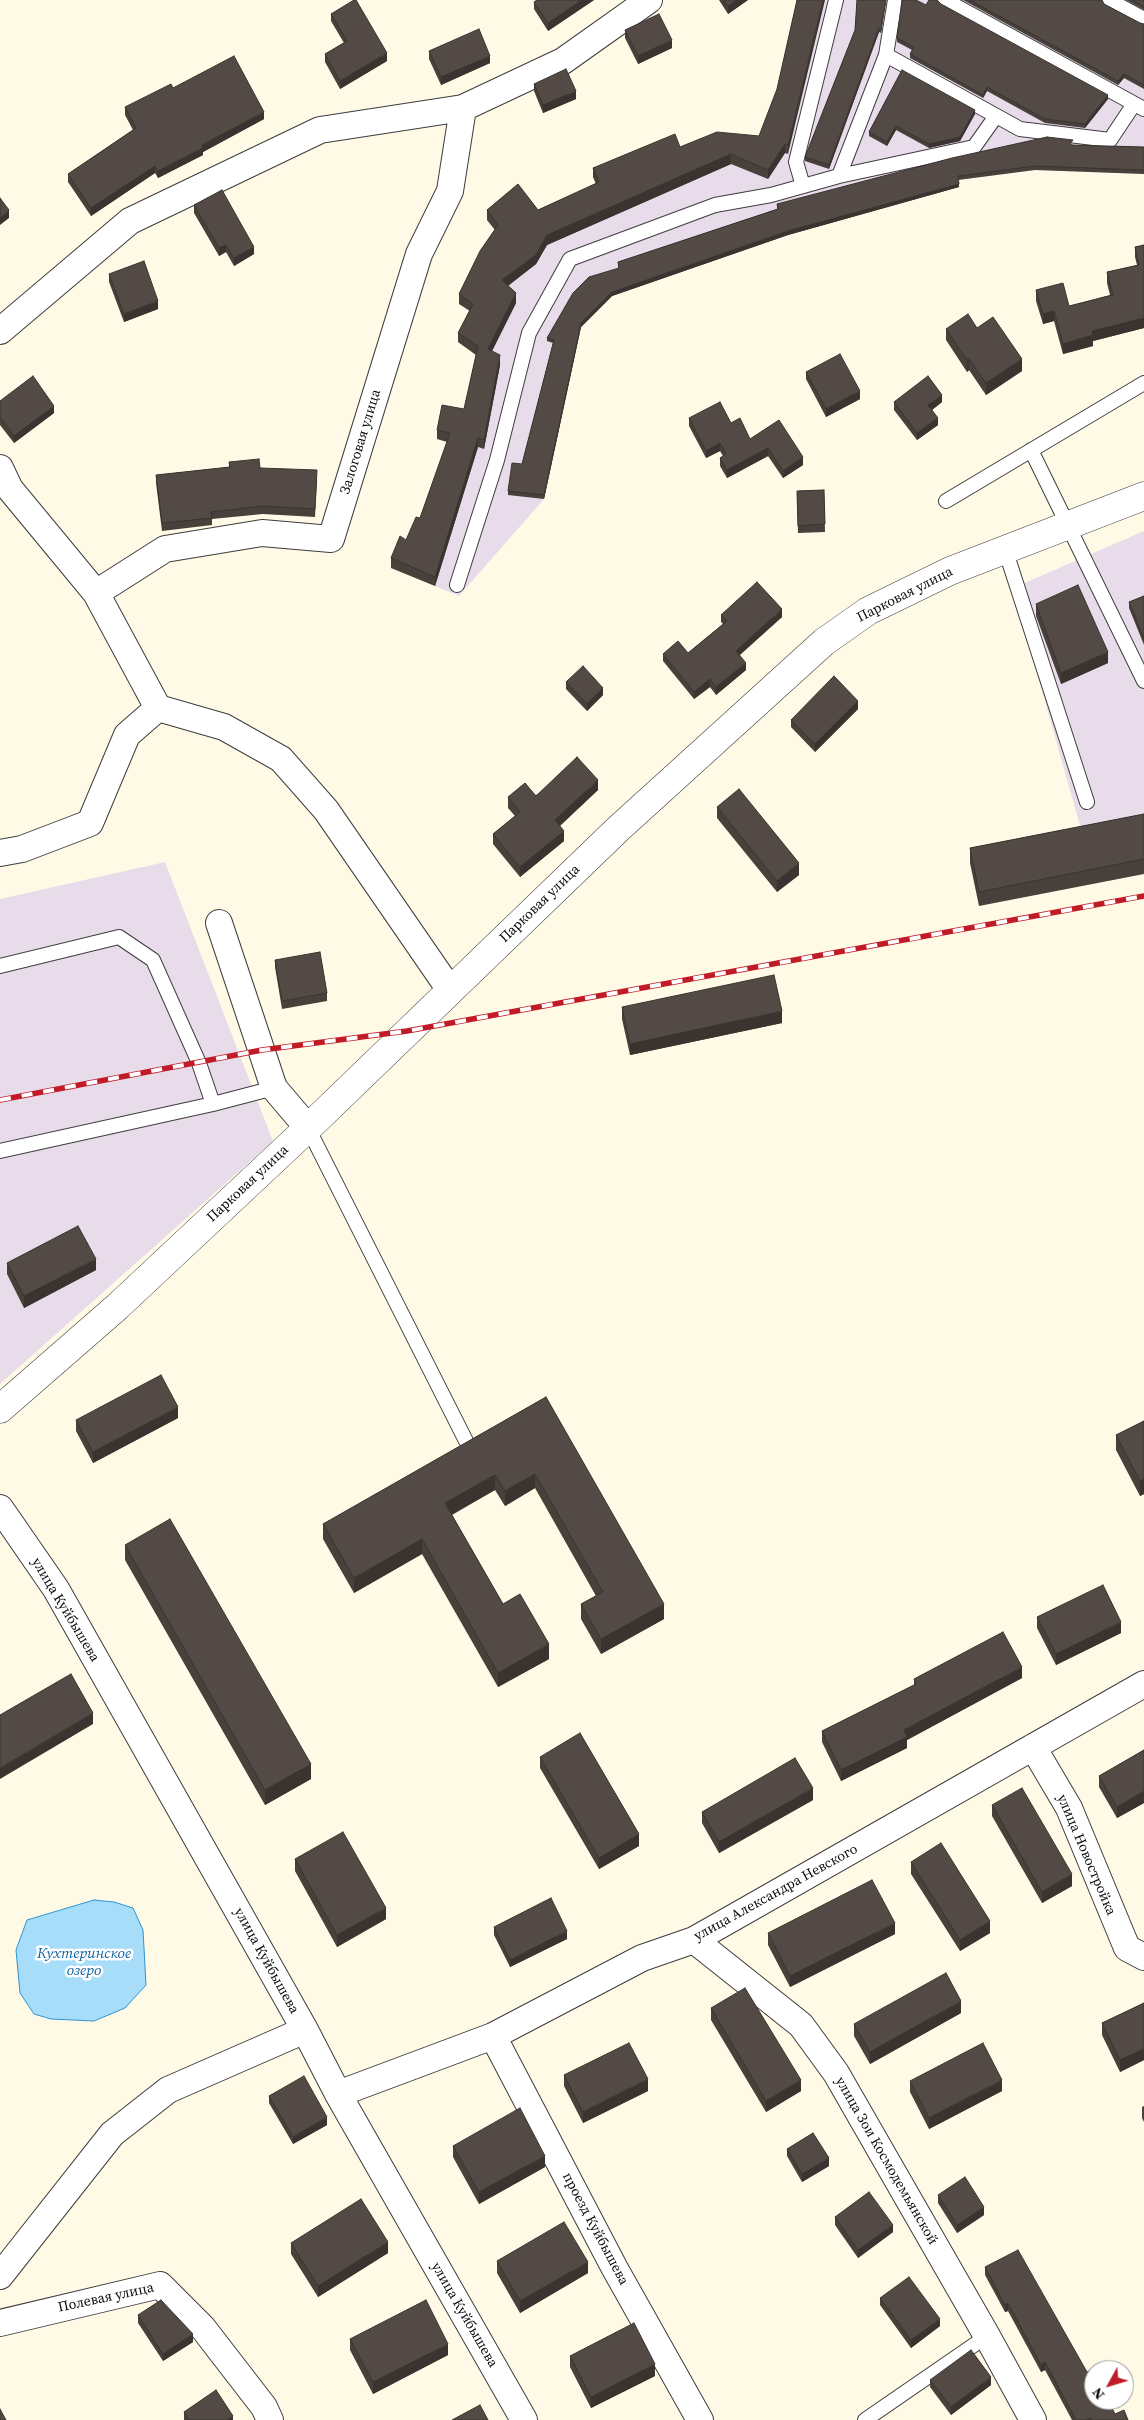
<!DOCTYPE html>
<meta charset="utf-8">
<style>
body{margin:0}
#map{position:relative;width:1144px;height:2420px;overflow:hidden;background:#fffae6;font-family:"Source Serif 4",serif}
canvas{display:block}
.north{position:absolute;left:1084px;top:2360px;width:50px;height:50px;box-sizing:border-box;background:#fff;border:1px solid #9d9d9d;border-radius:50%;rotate:231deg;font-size:14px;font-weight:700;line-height:20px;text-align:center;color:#0a0a0a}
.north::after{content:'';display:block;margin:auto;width:18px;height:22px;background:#c01b27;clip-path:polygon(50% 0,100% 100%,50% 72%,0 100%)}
</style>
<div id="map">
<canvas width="1144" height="2420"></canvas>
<div class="north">N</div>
</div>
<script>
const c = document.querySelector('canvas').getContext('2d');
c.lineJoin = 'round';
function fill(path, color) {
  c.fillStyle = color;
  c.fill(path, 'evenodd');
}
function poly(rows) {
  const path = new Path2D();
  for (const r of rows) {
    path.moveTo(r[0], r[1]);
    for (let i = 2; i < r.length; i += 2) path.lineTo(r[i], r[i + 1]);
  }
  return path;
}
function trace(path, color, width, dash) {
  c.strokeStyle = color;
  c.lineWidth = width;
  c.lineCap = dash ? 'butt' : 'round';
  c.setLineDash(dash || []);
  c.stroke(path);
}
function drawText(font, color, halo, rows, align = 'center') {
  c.font = font + ' "Source Serif 4",serif';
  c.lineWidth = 5;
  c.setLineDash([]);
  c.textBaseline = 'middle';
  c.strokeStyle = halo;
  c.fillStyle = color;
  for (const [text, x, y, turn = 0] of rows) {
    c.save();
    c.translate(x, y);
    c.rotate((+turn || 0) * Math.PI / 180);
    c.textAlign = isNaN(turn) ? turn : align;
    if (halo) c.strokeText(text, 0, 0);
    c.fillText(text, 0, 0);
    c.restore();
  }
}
fill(poly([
 [799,0,1144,0,1144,174,1035,170,958,180,959,187,788,235,612,296,581,327,544,499,459,596,391,568,400,546,419,527,450,442,437,439,463,419,478,356,458,342,473,314,459,304,480,261,498,235,487,220,538,220,599,192,593,177,675,143,681,156,759,145,777,99],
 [1144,531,1144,820,1081,829,1013,588],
 [165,862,273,1141,0,1384,0,899]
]), '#e8dcea');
const water = poly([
 [94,1900,114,1902,133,1908,143,1930,146,1985,125,2008,94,2021,51,2019,34,2014,20,1993,16,1950,27,1920,94,1900]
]);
fill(water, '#a8ddfa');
trace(water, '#2b94d4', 1);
const service = poly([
 [945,0,1144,109],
 [1109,0,1144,19],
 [886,55,1020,129,1110,140,1134,104],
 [839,176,974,147,996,116],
 [803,186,796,162,836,0],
 [1031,450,1144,681],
 [946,501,1144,383],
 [1005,549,1087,802],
 [457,585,497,460,529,333,570,259,715,205,771,195,839,176,886,55,895,0],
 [0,966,119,937,153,960,199,1063,213,1104],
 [308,1128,466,1441],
 [0,1151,213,1104,274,1088],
 [865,2420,987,2336]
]);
const minor = poly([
 [0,331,130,221,320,130,463,108,563,61,649,0],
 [0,468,10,489,96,593,158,708,224,727,281,759,326,810,450,990],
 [96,593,165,549,262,533,331,539,419,254,450,191,463,108],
 [0,853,22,849,90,823,127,735,158,708],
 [219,923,274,1088,308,1128],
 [0,1508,56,1589,305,2030,338,2094,524,2420],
 [1033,1747,1069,1808,1127,1948,1144,1957],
 [694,1940,801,2025,836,2073,987,2336,1033,2420],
 [493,2036,614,2267,700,2420],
 [338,2094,493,2036,642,1958,694,1940,1144,1684],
 [0,2276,112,2134,168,2090,305,2030],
 [0,2323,160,2285,203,2328,264,2407,270,2420]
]);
const tertiary = poly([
 [0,1409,117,1307,308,1128,618,829,824,642,868,611,950,571,1144,496]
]);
trace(service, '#3d3d3d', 16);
trace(minor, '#3d3d3d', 28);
trace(tertiary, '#3d3d3d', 29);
trace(service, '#fff', 14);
trace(minor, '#fff', 26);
trace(tertiary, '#fff', 28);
const rail = poly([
 [0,1100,262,1050,407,1031,1144,896]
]);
trace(rail, '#c01b27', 5.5);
trace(rail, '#fff', 4, [11]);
fill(poly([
 [594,0,548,31,534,9,534,2],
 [719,0,748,0,728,14],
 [797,0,788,154,785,153,768,179,731,164,547,245,536,264,508,286,516,303,492,351,500,365,484,449,478,447,435,586,391,568,391,558,406,540,420,518,447,442,437,439,437,430,464,409,476,355,458,342,458,333,470,311,459,304,459,294,495,230,487,220,487,210,538,210,596,184,593,177,593,168,680,147,759,136,777,89],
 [857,0,886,0,881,33,879,32,829,169,805,161,805,157,855,30],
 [963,0,1102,0,1104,4,1140,23,1144,24,1144,89,1124,78,1118,85],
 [1126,0,1144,0,1144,10],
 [941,4,1108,99,1085,128,1045,123,987,91,983,98,910,58,910,54,912,50,897,42,897,38,926,5],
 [331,14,387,61,340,89,325,62,325,54,344,43,331,21],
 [625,30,672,48,638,64,625,38],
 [429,51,490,63,441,85,429,59],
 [902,70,975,114,960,141,929,148,896,130,887,146,869,136,869,132],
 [534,84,576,99,543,113,534,91],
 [173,88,264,119,203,152,203,155,158,178,155,173,91,216,68,182,68,174,133,130,125,115,125,107],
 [1073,144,1072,145,1144,147,1144,174,1035,170,958,180,959,187,788,235,612,296,581,327,544,499,508,495,508,491,522,464,553,343,547,341,547,338,618,268,618,262,777,209,777,204],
 [194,205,254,254,234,266,226,252,219,256,194,213],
 [1144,245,1144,328,1093,341,1093,346,1063,354,1054,321,1043,324,1036,301,1036,290,1069,306,1110,295,1107,283,1107,272,1137,265,1135,257,1135,247],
 [109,274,158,309,124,322,109,282],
 [977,328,1022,371,986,395,969,370,967,372,946,340,946,329],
 [806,372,860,399,826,417,806,379],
 [0,401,54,413,14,443,0,425],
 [894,402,942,402,932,410,938,425,917,440,894,410],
 [689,418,731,423,750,439,803,465,783,478,768,456,727,478,720,466,720,458,723,456,720,451,706,458,689,426],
 [229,462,317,478,315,517,263,514,212,519,212,525,162,531,156,483,156,475,229,467],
 [824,490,825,532,798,533,797,491],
 [1144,596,1144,645,1129,608,1129,602],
 [1036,604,1108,663,1061,684,1036,616],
 [721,615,782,617,740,655,746,670,716,695,710,687,694,699,663,661,663,654,688,653,723,624,721,622],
 [566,682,603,695,587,711,566,689],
 [858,709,815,752,791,727,791,720],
 [598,790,560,826,564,841,520,877,493,844,493,834,515,816,508,808,508,797],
 [717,807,799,875,777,892,717,818],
 [1144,814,1144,874,979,906,970,863,970,848],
 [275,960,327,993,327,1001,282,1009,275,967],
 [622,1007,782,1023,630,1055,622,1019],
 [7,1263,96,1270,24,1308,7,1274],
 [546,1397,664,1619,601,1654,581,1619,581,1604,596,1596,535,1488,505,1506,495,1490,452,1515,503,1604,549,1659,498,1687,422,1554,354,1593,323,1539,323,1524],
 [178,1418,93,1463,76,1431,76,1420],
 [1144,1421,1144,1494,1140,1496,1116,1450,1116,1435],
 [125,1545,311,1779,265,1805,125,1560],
 [1037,1617,1121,1633,1056,1665,1037,1628],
 [1022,1678,907,1740,907,1748,841,1781,822,1742,822,1731,914,1685,914,1679],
 [1144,1750,1144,1803,1117,1818,1099,1787,1099,1776],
 [540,1757,639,1846,599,1869,540,1768],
 [813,1800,719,1853,702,1823,702,1812],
 [992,1805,1072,1886,1042,1903,992,1816],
 [295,1859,386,1919,337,1947,295,1871],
 [911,1862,990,1933,960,1951,911,1874],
 [494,1927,567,1939,510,1967,494,1935],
 [768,1933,895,1934,790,1987,768,1945],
 [1144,2003,1144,2060,1120,2072,1102,2035,1102,2023],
 [711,2008,801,2091,766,2112,711,2020],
 [961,2013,870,2064,854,2036,854,2024],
 [564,2075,648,2091,583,2123,564,2086],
 [910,2081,1002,2091,929,2129,910,2092],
 [269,2096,327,2125,293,2144,269,2103],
 [1144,2106,1144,2122,1142,2118,1142,2107],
 [453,2146,545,2167,479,2204,453,2157],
 [787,2149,829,2166,802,2182,787,2156],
 [938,2195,984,2215,957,2233,938,2203],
 [835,2217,893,2232,858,2258,835,2225],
 [291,2243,388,2253,318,2297,291,2254],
 [497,2261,588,2273,520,2313,497,2273],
 [985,2267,1087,2372,1115,2414,1128,2420,1072,2420,1045,2370,1041,2372,1008,2311,1005,2312,985,2275],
 [880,2298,940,2326,911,2348,880,2305],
 [138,2315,193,2342,163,2361,138,2323],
 [350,2339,448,2355,373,2394,350,2350],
 [570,2356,655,2376,591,2408,570,2367],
 [930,2380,991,2385,951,2415,930,2387],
 [184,2412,233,2420,184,2420]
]), '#47403b');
fill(poly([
 [582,0,594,0,548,31,548,23],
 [737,0,748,0,728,14,728,6],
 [823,0,825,0,788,154,788,145],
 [886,0,881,33,881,29],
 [879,28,879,32,829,169,829,165],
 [672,40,672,48,638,64,638,56],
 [387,53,387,61,340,89,340,81],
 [490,56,490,63,441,85,441,77],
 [1124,74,1124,78,1118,85,1118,81],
 [987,87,987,91,983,98,983,95],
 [576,91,576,99,543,113,543,105],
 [1108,95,1108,99,1085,128,1085,124],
 [975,110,975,114,960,141,929,148,929,144],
 [264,112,264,119,203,152,203,155,158,178,158,171,202,145],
 [896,126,896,130,887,146,887,142],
 [785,144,785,153,768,179,768,170],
 [731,154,731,164,547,245,536,264,502,290,502,280,547,235],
 [155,166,155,173,91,216,91,208],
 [959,184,959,187,788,235,612,296,581,327,544,499,544,495,581,323,612,292,788,231],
 [9,210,9,218,0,225,0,218],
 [226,245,226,252,219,256,219,248],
 [254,247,254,254,234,266,234,258],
 [516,293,516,303,488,359,488,349],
 [158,301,158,309,124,322,124,314],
 [1054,311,1054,321,1043,324,1043,314],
 [1144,318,1144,328,1093,341,1093,346,1063,354,1063,344,1092,331],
 [500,355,500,365,484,449,484,440],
 [969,359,969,370,967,372,967,360],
 [1022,359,1022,371,986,395,986,383],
 [860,391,860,399,826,417,826,409],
 [942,395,942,402,928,413,928,405],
 [54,406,54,413,14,443,14,436],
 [938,418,938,425,917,440,917,433],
 [478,438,478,447,435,586,435,577],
 [720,443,720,451,706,458,706,451],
 [768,448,768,456,727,478,727,470],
 [803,457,803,465,783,478,783,471],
 [782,609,782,617,736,658,736,651],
 [1108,652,1108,663,1061,684,1061,673],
 [746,663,746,670,716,695,716,687],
 [710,679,710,687,694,699,694,692],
 [603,688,603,695,587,711,587,704],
 [858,701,858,709,815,752,815,744],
 [598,780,598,790,555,830,555,820],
 [564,831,564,841,520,877,520,867],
 [799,863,799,875,777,892,777,881],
 [782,1011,782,1023,630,1055,630,1044],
 [96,1259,96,1270,24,1308,24,1296],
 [178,1407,178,1418,93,1463,93,1452],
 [535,1474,535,1488,505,1506,505,1491],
 [495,1475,495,1490,445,1518,445,1503],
 [1144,1479,1144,1494,1140,1496,1140,1481],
 [422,1539,422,1554,354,1593,354,1578],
 [664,1604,664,1619,601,1654,601,1639],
 [1121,1622,1121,1633,1056,1665,1056,1654],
 [549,1644,549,1659,498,1687,498,1673],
 [1022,1667,1022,1678,907,1740,907,1748,841,1781,841,1770,904,1730],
 [93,1713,93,1724,0,1779,0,1768],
 [311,1764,311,1779,265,1805,265,1790],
 [813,1788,813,1800,719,1853,719,1842],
 [1144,1791,1144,1803,1117,1818,1117,1807],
 [639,1834,639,1846,599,1869,599,1858],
 [1072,1874,1072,1886,1042,1903,1042,1892],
 [386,1908,386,1919,337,1947,337,1935],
 [990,1921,990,1933,960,1951,960,1940],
 [895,1923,895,1934,790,1987,790,1976],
 [567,1931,567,1939,510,1967,510,1960],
 [961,2001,961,2013,870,2064,870,2052],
 [1144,2049,1144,2060,1120,2072,1120,2060],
 [648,2079,648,2091,583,2123,583,2112],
 [801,2080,801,2091,766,2112,766,2101],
 [1002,2080,1002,2091,929,2129,929,2118],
 [327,2117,327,2125,293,2144,293,2137],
 [545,2156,545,2167,479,2204,479,2192],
 [829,2158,829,2166,802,2182,802,2174],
 [984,2207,984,2215,957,2233,957,2225],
 [893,2225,893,2232,858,2258,858,2250],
 [388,2242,388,2253,318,2297,318,2286],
 [588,2262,588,2273,520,2313,520,2301],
 [1008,2303,1008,2311,1005,2312,1005,2305],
 [940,2319,940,2326,911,2348,911,2340],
 [193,2334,193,2342,163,2361,163,2354],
 [448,2344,448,2355,373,2394,373,2382],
 [1045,2362,1045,2370,1041,2372,1041,2365],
 [655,2364,655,2376,591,2408,591,2397],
 [991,2377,991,2385,951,2415,951,2407],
 [233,2416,233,2420,227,2420]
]), '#3a3430');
const building = poly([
 [354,0,356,0,387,53,340,81,325,54,347,41,331,14,354,0],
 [537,0,582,0,548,23,534,2,537,0],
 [724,0,737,0,728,6,724,0],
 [797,0,823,0,788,145,785,144,768,170,731,154,547,235,536,255,502,280,516,293,488,349,500,355,484,440,478,438,435,577,391,558,400,536,406,540,416,517,420,518,450,433,437,430,442,405,464,409,478,346,458,333,473,304,459,294,480,251,498,225,487,210,518,184,538,210,599,182,593,168,675,134,680,147,717,132,759,136,777,89,797,0],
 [857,0,886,0,881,29,879,28,829,165,805,157,855,30,857,0],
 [902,0,916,0,926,5,929,0,937,0,941,4,1108,95,1085,124,1045,119,987,87,983,95,910,54,914,47,897,38,902,0],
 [970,0,1102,0,1104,4,1140,23,1144,24,1144,85,1124,74,1118,81,970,0],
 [1133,0,1144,0,1144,7,1133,0],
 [659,14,672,40,638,56,625,30,659,14],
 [479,29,490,56,441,77,429,51,479,29],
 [234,56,264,112,202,145,203,148,158,171,155,166,91,208,68,174,136,128,125,107,171,84,173,88,234,56],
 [566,69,576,91,543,105,534,84,566,69],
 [902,70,975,110,960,137,929,144,896,126,887,142,869,132,902,70],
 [1047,137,1073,140,1069,145,1144,147,1144,170,1035,166,958,176,959,184,788,231,612,292,581,323,544,495,508,491,512,463,522,464,554,340,547,338,573,293,589,277,619,268,618,262,778,209,777,204,952,158,1047,137],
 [222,190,254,247,234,258,226,245,219,248,194,205,222,190],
 [0,198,9,210,0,218,0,198],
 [1144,245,1144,318,1092,331,1093,335,1063,344,1054,311,1043,314,1036,290,1063,283,1069,306,1113,295,1107,272,1139,265,1135,247,1144,245],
 [144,261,158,301,124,314,109,274,144,261],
 [968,314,977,328,993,317,1022,359,986,383,969,359,967,360,946,329,968,314],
 [840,354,860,391,826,409,806,372,840,354],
 [33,376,54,406,14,436,0,417,0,401,33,376],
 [928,376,942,395,928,405,938,418,917,433,894,402,928,376],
 [720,402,731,423,740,418,750,439,779,420,803,457,783,471,768,448,727,470,720,458,726,454,720,443,706,451,689,418,720,402],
 [259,459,260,468,317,470,315,509,263,506,211,512,212,518,162,523,156,475,230,467,229,462,259,459],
 [824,490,825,524,798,526,797,491,824,490],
 [757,582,782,609,736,651,746,663,716,687,710,679,694,692,663,654,678,641,688,653,727,621,721,615,757,582],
 [1078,585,1108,652,1061,673,1036,604,1078,585],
 [1144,596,1144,639,1129,602,1144,596],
 [583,666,603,688,587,704,566,682,583,666],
 [834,676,858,701,815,744,791,720,834,676],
 [577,757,598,780,555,820,564,831,520,867,493,834,520,812,508,797,525,783,536,796,577,757],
 [739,789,799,863,777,881,717,807,739,789],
 [1144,814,1144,859,979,892,970,848,1144,814],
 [320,952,327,993,282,1001,275,960,320,952],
 [774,975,782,1011,630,1044,622,1007,774,975],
 [78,1226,96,1259,24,1296,7,1263,78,1226],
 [161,1375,178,1407,93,1452,76,1420,161,1375],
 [546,1397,664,1604,601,1639,581,1604,603,1592,535,1474,505,1491,495,1475,445,1503,503,1604,520,1594,549,1644,498,1673,422,1539,354,1578,323,1524,546,1397],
 [1144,1421,1144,1479,1140,1481,1116,1435,1144,1421],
 [170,1519,311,1764,265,1790,125,1545,170,1519],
 [1103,1585,1121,1622,1056,1654,1037,1617,1103,1585],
 [1003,1632,1022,1667,904,1730,907,1737,841,1770,822,1731,916,1684,914,1679,1003,1632],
 [71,1674,93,1713,0,1768,0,1715,71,1674],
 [580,1733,639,1834,599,1858,540,1757,580,1733],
 [1144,1750,1144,1791,1117,1807,1099,1776,1144,1750],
 [795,1758,813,1788,719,1842,702,1812,795,1758],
 [1022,1788,1072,1874,1042,1892,992,1805,1022,1788],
 [343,1832,386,1908,337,1935,295,1859,343,1832],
 [941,1843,990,1921,960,1940,911,1862,941,1843],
 [872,1880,895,1923,790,1976,768,1933,872,1880],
 [551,1898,567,1931,510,1960,494,1927,551,1898],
 [946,1973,961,2001,870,2052,854,2024,946,1973],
 [745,1988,801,2080,766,2101,711,2008,745,1988],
 [1144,2003,1144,2049,1120,2060,1102,2023,1144,2003],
 [629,2043,648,2079,583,2112,564,2075,629,2043],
 [983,2043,1002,2080,929,2118,910,2081,983,2043],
 [304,2076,327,2117,293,2137,269,2096,304,2076],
 [520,2108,545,2156,479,2192,453,2146,520,2108],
 [813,2133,829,2158,802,2174,787,2149,813,2133],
 [965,2177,984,2207,957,2225,938,2195,965,2177],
 [869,2192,893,2225,858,2250,835,2217,869,2192],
 [361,2199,388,2242,318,2286,291,2243,361,2199],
 [564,2222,588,2262,520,2301,497,2261,564,2222],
 [1018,2250,1087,2372,1091,2370,1094,2374,1094,2400,1108,2400,1115,2414,1124,2410,1128,2420,1091,2420,1090,2418,1087,2420,1076,2420,1045,2362,1041,2365,1008,2303,1005,2305,985,2267,1018,2250],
 [909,2277,940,2319,911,2340,880,2298,909,2277],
 [161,2300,193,2334,163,2354,138,2315,161,2300],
 [426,2300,448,2344,373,2382,350,2339,426,2300],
 [634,2323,655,2364,591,2397,570,2356,634,2323],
 [971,2350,991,2377,951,2407,930,2380,971,2350],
 [216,2390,233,2416,227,2420,189,2420,184,2412,216,2390],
 [480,2405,488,2420,452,2420,480,2405],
 [0,2409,6,2420,0,2420,0,2409]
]);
fill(building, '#534a45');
trace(building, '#3a3430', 1);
drawText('14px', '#0a0a0a', '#fff', [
 ["Залоговая улица",361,442,-73],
 ["Парковая улица",905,595,-27],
 ["Парковая улица",540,904,-44],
 ["Парковая улица",248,1184,-43],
 ["улица Куйбышева",65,1610,59],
 ["улица Новостройка",1086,1855,67],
 ["улица Александра Невского",776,1893,-29],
 ["улица Куйбышева",266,1961,61],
 ["улица Зои Космодемьянской",886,2161,60],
 ["проезд Куйбышева",595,2229,62],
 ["Полевая улица",106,2298,-12],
 ["улица Куйбышева",464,2315,60]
]);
drawText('italic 15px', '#0e63a0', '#fff', [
 ["Кухтеринское",84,1954],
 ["озеро",84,1971]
]);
</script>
